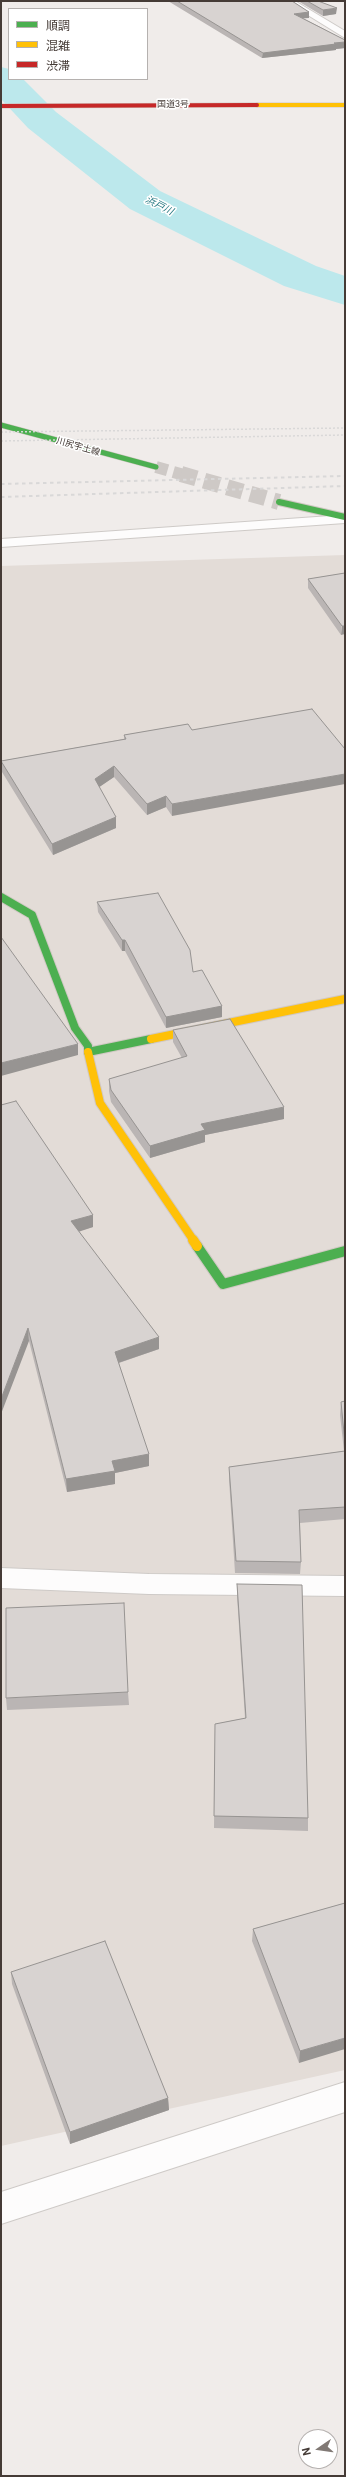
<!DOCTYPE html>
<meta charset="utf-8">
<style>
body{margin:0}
#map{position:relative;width:346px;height:2477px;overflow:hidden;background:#f0ecea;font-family:Roboto,"Noto Sans JP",sans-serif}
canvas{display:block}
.frame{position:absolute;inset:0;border:2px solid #453b36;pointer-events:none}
.legend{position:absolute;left:8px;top:8px;width:140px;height:72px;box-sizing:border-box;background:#fff;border:1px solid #b5b1af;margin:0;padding:5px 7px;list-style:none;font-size:12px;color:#453b36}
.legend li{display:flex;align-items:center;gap:8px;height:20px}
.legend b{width:20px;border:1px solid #b5b1af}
.north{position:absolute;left:298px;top:2429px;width:40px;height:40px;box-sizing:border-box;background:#fff;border:1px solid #b5b1af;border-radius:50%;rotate:257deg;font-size:11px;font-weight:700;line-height:16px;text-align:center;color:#453b36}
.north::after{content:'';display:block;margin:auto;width:14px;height:18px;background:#817975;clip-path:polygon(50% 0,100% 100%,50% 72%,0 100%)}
</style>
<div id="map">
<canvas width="346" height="2477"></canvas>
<div class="frame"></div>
<ul class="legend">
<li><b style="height:5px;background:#4caf50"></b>順調</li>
<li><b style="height:5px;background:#ffc107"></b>混雑</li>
<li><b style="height:5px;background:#c62828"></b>渋滞</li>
</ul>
<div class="north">N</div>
</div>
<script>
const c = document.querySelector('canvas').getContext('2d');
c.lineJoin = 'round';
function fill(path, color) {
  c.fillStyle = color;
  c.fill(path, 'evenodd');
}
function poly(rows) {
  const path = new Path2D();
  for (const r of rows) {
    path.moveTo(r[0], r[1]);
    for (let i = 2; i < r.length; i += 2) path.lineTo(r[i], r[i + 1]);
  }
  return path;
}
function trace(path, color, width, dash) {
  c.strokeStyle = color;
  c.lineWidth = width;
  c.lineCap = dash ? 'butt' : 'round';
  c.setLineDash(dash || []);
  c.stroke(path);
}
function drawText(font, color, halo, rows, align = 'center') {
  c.font = font + ' Roboto,"Noto Sans JP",sans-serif';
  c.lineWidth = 3;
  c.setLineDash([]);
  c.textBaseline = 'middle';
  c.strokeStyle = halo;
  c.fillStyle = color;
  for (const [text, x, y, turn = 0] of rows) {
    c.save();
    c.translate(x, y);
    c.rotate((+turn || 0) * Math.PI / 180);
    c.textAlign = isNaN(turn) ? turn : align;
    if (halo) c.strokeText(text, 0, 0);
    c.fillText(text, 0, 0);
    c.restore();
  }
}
fill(poly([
 [345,555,345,2070,1,2146,1,566]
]), '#e3dcd7');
fill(poly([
 [1,67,9,69,9,79,23,79,56,112,160,191,316,266,345,276,345,305,284,286,130,209,28,128,1,99,1,67]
]), '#bce8ec');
trace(poly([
 [156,467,184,475]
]), '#cec9c6', 12, [12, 6]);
trace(poly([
 [181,474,279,502]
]), '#cec9c6', 16, [16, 8]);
const street = poly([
 [285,1,295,1,345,31,345,38,285,1],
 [345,515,345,523,1,547,1,539,345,515],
 [1,1568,149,1574,345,1576,345,1596,149,1594,1,1588,1,1568],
 [345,2082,345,2112,1,2224,1,2192,345,2082]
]);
const fastFar3 = poly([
 [1,425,156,467]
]);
const fastFar2 = poly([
 [279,502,345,517]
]);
const fastFar1 = poly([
 [1,897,32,915,75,1028,88,1046,88,1052,151,1039]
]);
const fast = poly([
 [197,1246,223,1284,345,1251]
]);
const slowFar2 = poly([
 [257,105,345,105]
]);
const slowFar1 = poly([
 [151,1039,345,999],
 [88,1052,100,1103,194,1241]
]);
const slow = poly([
 [193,1240,197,1246]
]);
const jam = poly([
 [1,106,257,105]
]);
trace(street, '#cecac7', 2);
trace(fastFar3, '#d0c8c3', 6);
trace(fastFar2, '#d0c8c3', 8);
trace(fastFar1, '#d0c8c3', 10);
trace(fast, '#d0c8c3', 12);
trace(slowFar2, '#d0c8c3', 5);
trace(slowFar1, '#d0c8c3', 10);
trace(slow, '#d0c8c3', 12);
trace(jam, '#d0c8c3', 5);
fill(street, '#fdfcfc');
trace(fastFar3, '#4caf50', 5);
trace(fastFar2, '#4caf50', 6);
trace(fastFar1, '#4caf50', 8);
trace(fast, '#4caf50', 10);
trace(slowFar2, '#ffc107', 4);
trace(slowFar1, '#ffc107', 8);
trace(slow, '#ffc107', 10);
trace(jam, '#c62828', 4);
trace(poly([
 [1,432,345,428],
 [1,441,345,435]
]), '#d9d8d8', 1.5, [2, 2]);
trace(poly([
 [1,484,345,476],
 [1,497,345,486]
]), '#d9d8d8', 2, [3.5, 3.5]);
fill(poly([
 [168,1,292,1,309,12,309,18,303,18,345,40,345,48,336,49,336,50,262,58],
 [298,1,318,1,336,14,323,16],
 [345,573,341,635,308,588,308,579],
 [188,724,172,816,166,807,147,815,114,777,99,787,116,817,116,828,53,855,2,772,1,761,124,739,124,735],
 [97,902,193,972,222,1006,222,1017,166,1028,125,951,122,951,98,912],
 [173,1030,284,1119,205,1135,205,1142,150,1158,111,1102,109,1091,109,1079,182,1058,173,1042],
 [1,1105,93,1215,93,1227,79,1231,159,1349,119,1363,149,1466,115,1473,115,1484,67,1492,29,1341],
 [345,1401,345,1519,300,1523,301,1562,300,1574,235,1573,229,1479,229,1467,344,1451,340,1415,341,1402],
 [237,1584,308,1818,308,1831,214,1828,215,1724,245,1718,237,1596],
 [128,1692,129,1705,7,1710,6,1698],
 [345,1903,299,2063,252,1941,253,1929],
 [11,1972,168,2098,169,2110,70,2144,12,1984]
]), '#bab5b4');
fill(poly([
 [337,8,336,14,323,16,323,10],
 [309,12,309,18,294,19,294,14],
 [345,42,345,48,336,49,336,50,262,58,263,53],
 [342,626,345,626,345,634,341,635],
 [114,766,114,777,95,790,95,779],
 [345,774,345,784,172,816,172,804],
 [166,796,166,807,147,815,147,804],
 [116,817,116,828,53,855,52,844],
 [122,940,125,940,125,951,122,951],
 [222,1006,222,1017,166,1028,166,1017],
 [78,1044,78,1055,1,1076,1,1063],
 [284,1107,284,1119,205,1135,205,1142,150,1158,150,1146,201,1124],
 [93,1215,93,1227,72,1234,71,1221],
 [28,1328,29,1341,1,1414,1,1399],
 [159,1337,159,1349,115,1364,115,1352],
 [149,1454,149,1466,115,1473,115,1484,67,1492,66,1479,112,1461],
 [345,2038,345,2049,299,2063,300,2051],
 [168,2098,169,2110,70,2144,70,2132]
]), '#979492');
const building = poly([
 [177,1,292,1,309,12,294,14,345,40,345,42,334,43,336,44,263,53,177,1],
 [307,1,318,1,337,8,323,10,307,1],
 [345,573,345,626,342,626,308,579,345,573],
 [312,709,345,749,345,774,172,804,166,796,147,804,114,766,95,779,116,817,52,844,1,761,126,739,124,735,188,724,192,730,312,709],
 [158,893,190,950,193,972,202,970,222,1006,166,1017,125,940,122,940,97,902,158,893],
 [1,937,78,1044,1,1063,1,937],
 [230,1019,284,1107,201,1124,205,1130,150,1146,111,1090,109,1079,187,1056,173,1030,230,1019],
 [16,1101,93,1215,71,1221,159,1337,115,1352,149,1454,112,1461,115,1471,66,1479,28,1328,1,1399,1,1105,16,1101],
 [345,1401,345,1443,341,1402,345,1401],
 [345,1451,345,1507,299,1510,301,1562,236,1561,229,1467,345,1451],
 [237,1584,302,1585,308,1818,214,1816,215,1724,246,1718,237,1584],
 [124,1603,128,1692,6,1698,6,1608,124,1603],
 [345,1903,345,2038,300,2051,253,1929,345,1903],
 [105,1941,168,2098,70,2132,11,1972,105,1941]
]);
fill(building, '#d8d3d1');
trace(building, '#979492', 1);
drawText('9px', '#453b36', '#fff', [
 ["国道3号",173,105],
 ["川尻宇土線",78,447,16]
]);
drawText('italic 10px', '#2b7c85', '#fff', [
 ["浜戸川",159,206,27]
]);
</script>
